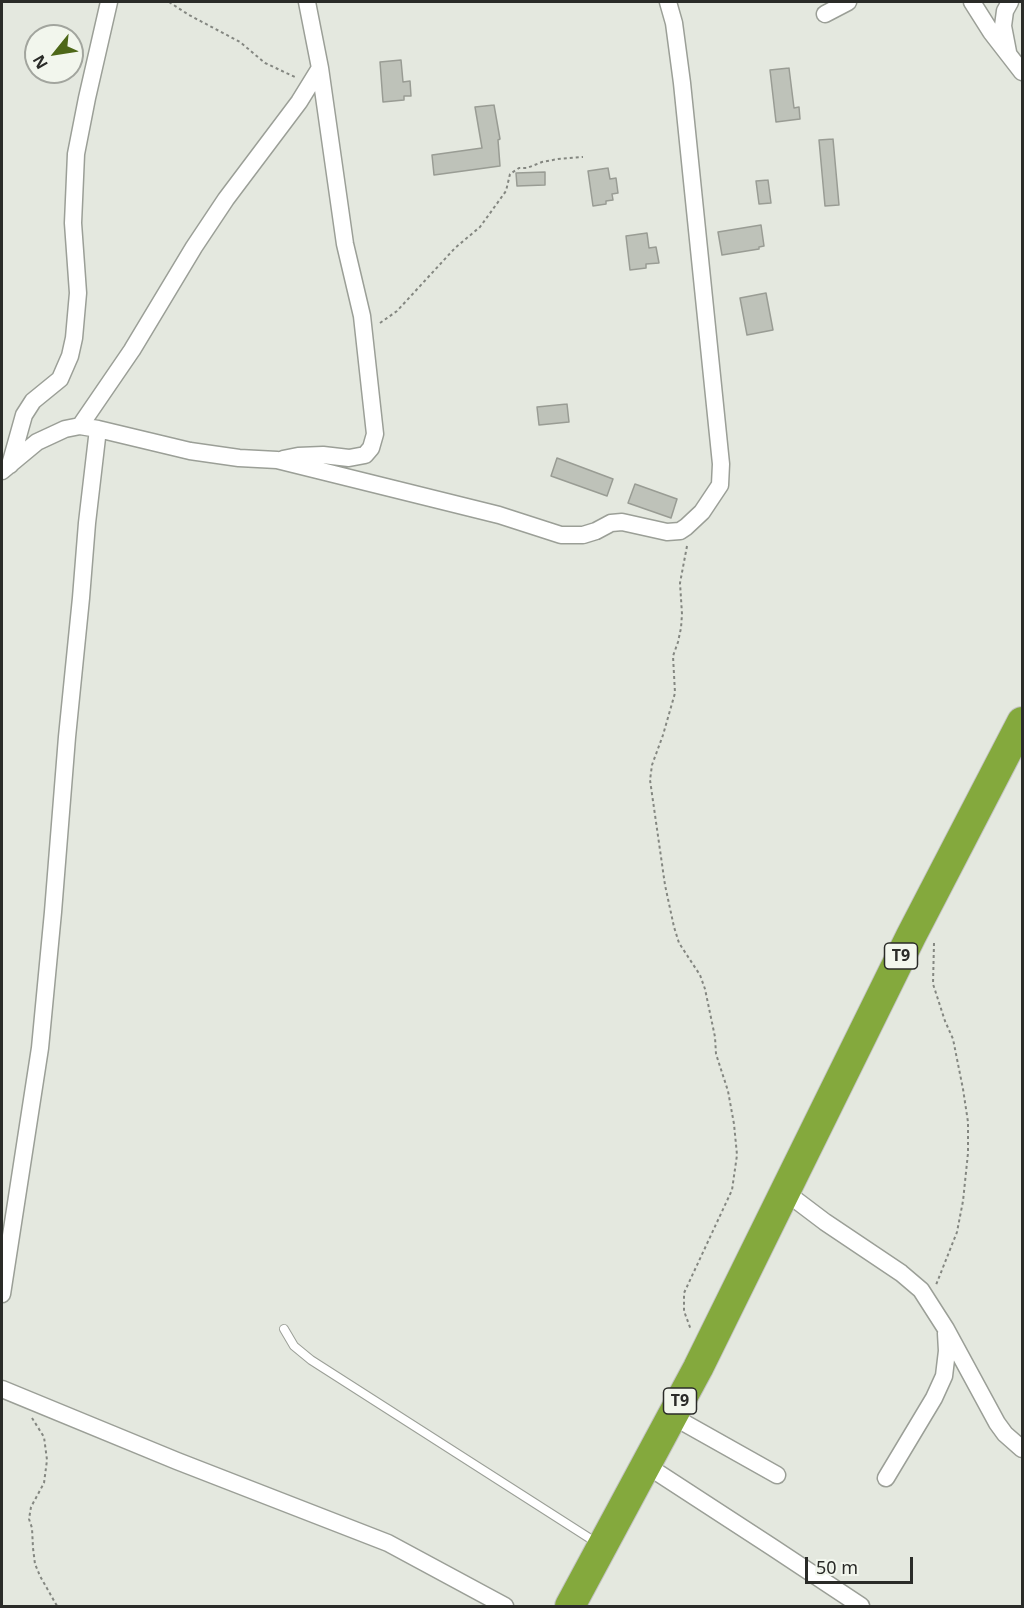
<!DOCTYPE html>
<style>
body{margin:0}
#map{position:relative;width:1024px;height:1608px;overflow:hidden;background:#e4e8df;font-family:"Noto Sans",sans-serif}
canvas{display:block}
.frame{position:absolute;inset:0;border:3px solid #2a2b28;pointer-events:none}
.north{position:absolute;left:24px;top:24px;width:60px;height:60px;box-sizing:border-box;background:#f2f6ed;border:2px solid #a2a59e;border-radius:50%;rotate:240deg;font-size:16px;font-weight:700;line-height:24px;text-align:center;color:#2a2b28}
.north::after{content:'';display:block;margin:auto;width:21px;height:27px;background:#4d6718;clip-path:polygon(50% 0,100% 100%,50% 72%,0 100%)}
.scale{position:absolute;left:805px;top:1557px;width:108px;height:27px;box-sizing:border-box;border:3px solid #2a2b28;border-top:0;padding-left:8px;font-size:18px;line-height:21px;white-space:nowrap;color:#2a2b28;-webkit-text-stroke:4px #f2f6ed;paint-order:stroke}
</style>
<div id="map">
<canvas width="1024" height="1608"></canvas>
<div class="frame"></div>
<div class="north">N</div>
<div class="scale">50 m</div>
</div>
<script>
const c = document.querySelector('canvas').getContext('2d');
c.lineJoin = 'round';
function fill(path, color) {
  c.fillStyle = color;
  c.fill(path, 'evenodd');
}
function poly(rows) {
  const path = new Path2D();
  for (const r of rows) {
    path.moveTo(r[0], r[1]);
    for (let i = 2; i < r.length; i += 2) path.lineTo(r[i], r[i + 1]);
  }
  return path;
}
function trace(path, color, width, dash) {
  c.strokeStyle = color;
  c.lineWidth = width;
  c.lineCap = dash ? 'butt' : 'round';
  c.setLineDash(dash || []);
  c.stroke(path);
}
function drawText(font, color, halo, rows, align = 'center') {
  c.font = font + ' "Noto Sans",sans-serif';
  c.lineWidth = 6;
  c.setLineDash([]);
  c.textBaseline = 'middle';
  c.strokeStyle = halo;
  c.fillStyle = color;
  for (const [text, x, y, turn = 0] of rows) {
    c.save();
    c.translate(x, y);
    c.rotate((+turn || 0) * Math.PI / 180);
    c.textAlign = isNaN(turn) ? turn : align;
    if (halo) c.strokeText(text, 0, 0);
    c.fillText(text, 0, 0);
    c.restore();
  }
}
const building = poly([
 [401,60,403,82,410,81,411,96,404,96,404,100,383,102,380,62,401,60],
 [789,68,794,108,799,107,800,119,776,122,770,70,789,68],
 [494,105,500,139,498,140,500,166,434,175,432,155,482,148,475,107,494,105],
 [833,139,839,205,825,206,819,140,833,139],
 [608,168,610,179,616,178,618,193,612,194,613,200,606,201,606,204,593,206,588,171,608,168],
 [545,172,545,185,517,186,516,173,545,172],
 [768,180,771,203,759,204,756,181,768,180],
 [761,225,764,246,759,247,759,249,722,255,718,232,761,225],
 [647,233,649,248,656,247,659,263,646,264,646,268,630,270,626,236,647,233],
 [766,293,773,330,747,335,740,298,766,293],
 [567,404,569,422,539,425,537,407,567,404],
 [557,458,613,479,607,496,551,476,557,458],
 [635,484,677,499,671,518,628,503,635,484]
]);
fill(building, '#bec2b9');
trace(building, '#999c94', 1.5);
const lane = poly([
 [284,1329,294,1346,311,1360,597,1543]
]);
const street = poly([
 [972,2,991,32,1022,72],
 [825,14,848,2],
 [1008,52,1003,26,1005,11,1010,2],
 [80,426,132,350,194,247,226,199,299,102,320,68],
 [283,459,298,456,323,455,349,458,365,455,371,448,375,434,362,316,345,244,320,68,307,2],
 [10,465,24,415,33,401,60,379,70,356,74,338,78,293,73,223,76,154,87,98,109,2],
 [2,471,37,442,65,429,80,426,98,429,190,451,239,458,277,460,499,515,561,535,583,535,596,531,611,523,622,522,667,532,680,531,686,527,702,512,720,485,721,464,682,83,674,23,668,2],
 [784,1191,825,1222,901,1273,921,1290,946,1329,997,1423,1005,1434,1022,1449],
 [2,1294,40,1048,53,912,67,737,81,598,87,523,98,429],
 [2,1389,177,1461,388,1543,505,1606],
 [672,1416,777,1475],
 [646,1465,772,1547,861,1606],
 [886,1478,934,1398,944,1376,947,1351,946,1333]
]);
const highway = poly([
 [570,1606,698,1368,911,936,1022,722]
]);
trace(lane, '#9b9f97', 10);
trace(street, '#9b9f97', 19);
trace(highway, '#c3c4c3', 32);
trace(poly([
 [169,2,189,15,240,42,265,63,295,77],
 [380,323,397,311,455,248,480,227,506,191,510,174,519,168,527,168,542,162,558,159,583,157],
 [687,546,680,583,682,614,681,628,678,642,673,656,675,693,663,735,652,765,650,780,665,885,674,927,679,943,700,975,705,989,715,1037,716,1054,728,1091,734,1124,737,1155,732,1190,684,1293,684,1311,691,1330],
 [934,943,933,984,945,1021,953,1039,963,1089,968,1122,968,1153,963,1201,957,1232,936,1285],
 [32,1418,44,1437,47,1460,44,1483,31,1507,29,1519,32,1528,33,1548,35,1564,40,1576,57,1606]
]), '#848781', 2, [3, 3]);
trace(lane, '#fff', 8);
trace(street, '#fff', 16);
trace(highway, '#84a93d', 30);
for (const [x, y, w] of [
 [901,956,33],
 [680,1401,33]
]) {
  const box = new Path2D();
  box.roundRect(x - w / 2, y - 13, w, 26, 4.5);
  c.fillStyle = '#f2f6ed';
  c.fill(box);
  trace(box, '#2a2b28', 1.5);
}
drawText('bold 16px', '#2a2b28', null, [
 ["T9",901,956],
 ["T9",680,1401]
]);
</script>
